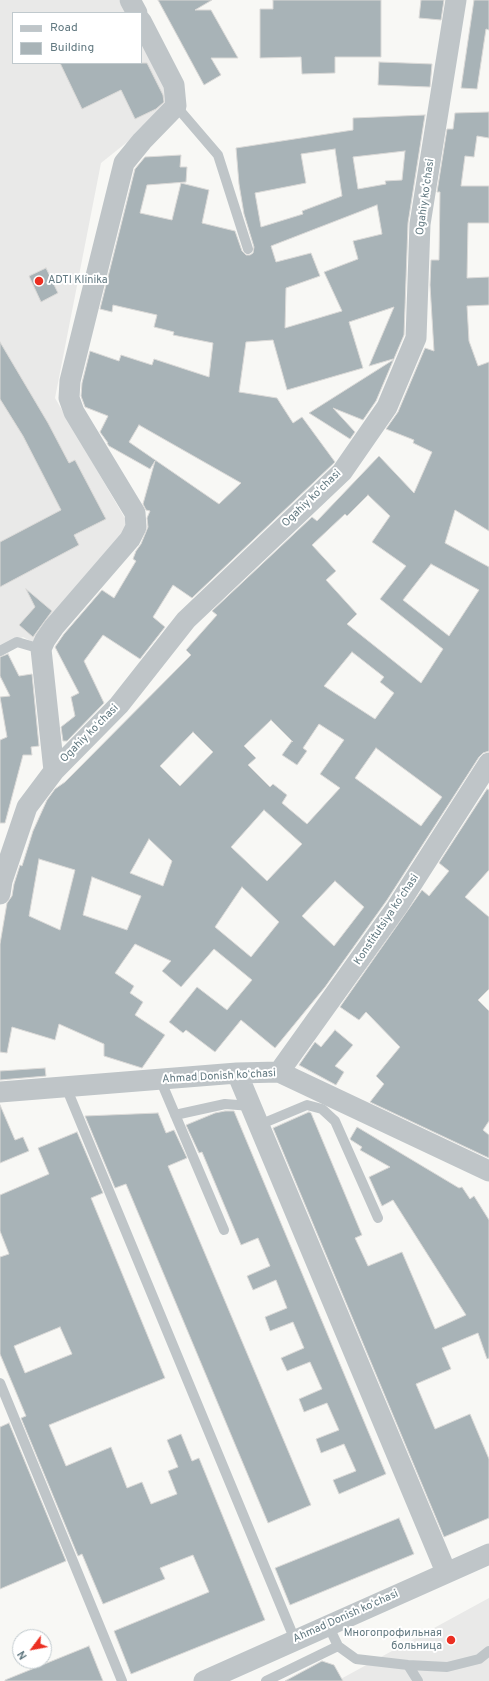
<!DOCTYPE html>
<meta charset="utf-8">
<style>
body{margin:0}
#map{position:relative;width:489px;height:1681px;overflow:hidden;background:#f8f8f5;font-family:Overpass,sans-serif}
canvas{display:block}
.legend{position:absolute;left:12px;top:12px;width:130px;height:52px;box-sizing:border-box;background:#fff;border:1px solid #c0c9cd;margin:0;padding:5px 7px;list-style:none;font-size:12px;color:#627981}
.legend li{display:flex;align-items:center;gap:8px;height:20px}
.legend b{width:20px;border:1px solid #c0c9cd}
.north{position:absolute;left:12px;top:1629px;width:40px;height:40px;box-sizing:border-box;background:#fff;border:1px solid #c0c9cd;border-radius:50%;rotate:238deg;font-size:11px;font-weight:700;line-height:16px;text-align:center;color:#627981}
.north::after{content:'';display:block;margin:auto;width:14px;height:18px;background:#eb2f22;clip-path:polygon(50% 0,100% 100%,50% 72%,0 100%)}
</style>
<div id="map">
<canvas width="489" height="1681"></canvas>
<ul class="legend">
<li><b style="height:5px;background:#bfc5c8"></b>Road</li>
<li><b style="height:11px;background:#a8b3b7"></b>Building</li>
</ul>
<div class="north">N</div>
</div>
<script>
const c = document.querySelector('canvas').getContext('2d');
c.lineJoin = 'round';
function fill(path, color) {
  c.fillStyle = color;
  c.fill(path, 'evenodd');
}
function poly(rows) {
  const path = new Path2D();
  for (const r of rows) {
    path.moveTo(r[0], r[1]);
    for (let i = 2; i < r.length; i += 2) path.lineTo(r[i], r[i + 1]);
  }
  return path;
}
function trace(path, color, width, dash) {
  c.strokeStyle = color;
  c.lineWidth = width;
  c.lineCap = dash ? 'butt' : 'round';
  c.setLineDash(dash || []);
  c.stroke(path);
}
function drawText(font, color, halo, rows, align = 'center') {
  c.font = font + ' Overpass,sans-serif';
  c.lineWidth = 4;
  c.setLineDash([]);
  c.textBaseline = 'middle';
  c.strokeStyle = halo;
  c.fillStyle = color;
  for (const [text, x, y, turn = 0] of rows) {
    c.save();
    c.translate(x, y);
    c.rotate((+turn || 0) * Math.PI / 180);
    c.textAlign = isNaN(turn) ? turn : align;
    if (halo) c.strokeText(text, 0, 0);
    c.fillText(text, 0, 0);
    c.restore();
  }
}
fill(poly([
 [0,0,119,0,126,13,13,13,13,63,141,63,141,40,172,97,161,115,101,163,55,398,130,527,36,644,23,637,0,648],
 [489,1598,489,1681,337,1681]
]), '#e9e9e8');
const building = poly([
 [158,0,212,0,195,10,211,10,238,58,211,58,221,75,204,85,158,0],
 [273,0,381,0,381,57,335,57,335,73,302,74,301,57,260,58,260,9,273,9,273,0],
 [421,0,444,0,441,20,419,18,421,0],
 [474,0,489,0,489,30,486,29,477,89,461,88,474,0],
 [379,62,432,64,430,87,378,85,379,62],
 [60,63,147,63,163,95,164,102,156,109,135,119,121,90,82,109,60,63],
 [489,112,489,138,477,136,474,157,465,156,461,186,489,186,489,223,468,223,467,278,489,277,489,305,467,306,469,341,478,366,489,362,489,531,455,510,445,543,489,567,489,751,483,753,479,757,387,900,325,987,275,1048,241,1020,215,1052,186,1030,183,1033,169,1022,197,987,227,1010,252,980,214,949,181,987,162,971,171,961,135,944,115,973,134,986,130,993,143,1002,135,1015,165,1035,142,1068,104,1056,104,1044,59,1024,55,1040,12,1027,7,1053,0,1052,0,944,7,903,12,896,14,884,20,865,22,866,33,831,47,800,55,789,65,782,191,655,186,650,217,615,212,611,312,517,317,521,379,456,414,493,432,452,413,443,414,440,386,429,398,412,425,348,434,351,430,285,431,260,439,260,440,192,437,192,447,129,453,129,455,113,489,112],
 [368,495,390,516,372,542,406,566,380,599,443,649,421,683,347,624,357,614,326,580,336,571,312,545,345,514,347,516,368,495],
 [431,564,479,590,449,636,403,600,431,564],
 [352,652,384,677,380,682,394,693,375,719,324,686,352,652],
 [271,720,293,742,292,741,282,755,297,765,307,751,303,748,319,724,344,740,320,774,340,788,307,824,282,803,287,795,273,784,270,787,248,765,256,758,244,746,271,720],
 [193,732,213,752,180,786,160,766,193,732],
 [376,748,442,797,421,826,355,778,376,748],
 [264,810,302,844,267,881,231,847,264,810],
 [149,839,172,861,163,886,130,873,149,839],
 [39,859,75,870,60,930,29,916,39,859],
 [92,877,141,896,127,930,83,915,92,877],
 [335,881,364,907,334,946,302,916,335,881],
 [242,887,279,922,251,957,215,927,242,887],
 [425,115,408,223,404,335,376,401,363,420,333,408,355,432,350,439,309,413,393,360,393,359,369,366,394,307,349,322,363,368,287,390,273,340,246,342,239,392,277,398,293,423,302,417,335,462,192,598,173,585,153,617,165,627,140,659,103,635,84,661,104,703,67,741,63,741,61,727,75,716,71,697,79,693,55,647,64,634,102,590,114,598,136,561,133,559,136,551,141,544,148,527,147,518,150,511,146,510,143,504,155,461,150,469,109,446,107,443,108,443,100,432,108,416,85,407,81,396,82,383,90,351,119,361,121,355,152,365,154,359,209,377,213,343,173,335,174,332,154,327,157,315,113,305,112,312,100,309,135,169,145,157,181,155,180,167,187,167,186,182,147,185,140,213,172,220,181,183,209,190,202,223,235,231,242,251,246,255,250,255,253,253,254,247,244,214,239,184,236,148,353,130,353,118,425,115],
 [335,149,342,196,302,211,303,214,261,227,255,193,306,183,301,154,335,149],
 [405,151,402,180,385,181,386,184,358,189,353,157,405,151],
 [377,205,382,234,353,241,358,259,324,272,342,311,285,328,286,288,320,276,311,253,276,262,271,246,377,205],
 [139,425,241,483,219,504,129,442,139,425],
 [46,268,58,293,41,302,29,276,46,268],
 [0,342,48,423,69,463,75,460,106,519,74,535,79,545,0,587,0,542,61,510,23,436,0,399,0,342],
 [26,589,52,611,33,637,19,625,35,607,26,589],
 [8,654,19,676,32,674,39,746,31,747,32,755,23,755,5,823,0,823,0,740,7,737,0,697,10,696,0,676,0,657,8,654],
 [487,789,489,790,489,870,465,897,489,917,489,989,478,1000,489,1011,489,1121,483,1130,489,1135,489,1158,370,1102,384,1084,376,1076,400,1047,366,1012,359,1020,340,1007,422,890,429,896,449,871,439,863,487,789],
 [335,1030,353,1045,335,1066,344,1072,336,1085,299,1065,315,1042,321,1047,335,1030],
 [45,1068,46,1076,0,1080,0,1071,45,1068],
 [0,1105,15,1140,23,1137,29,1151,0,1163,0,1105],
 [225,1111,234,1111,386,1474,339,1494,333,1480,356,1471,344,1444,321,1453,316,1439,339,1430,327,1403,304,1412,299,1399,322,1389,310,1362,287,1371,281,1358,304,1348,293,1322,270,1331,265,1317,287,1308,276,1280,253,1290,247,1276,270,1266,258,1238,241,1245,202,1152,199,1153,186,1125,215,1113,225,1111],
 [309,1112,311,1113,362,1235,355,1238,368,1266,402,1252,435,1329,466,1315,393,1200,382,1206,369,1177,390,1167,360,1150,362,1147,351,1140,350,1139,357,1127,459,1188,462,1187,470,1199,474,1196,489,1220,489,1358,487,1359,478,1333,442,1348,451,1369,416,1384,435,1429,470,1414,489,1459,489,1518,444,1537,273,1128,309,1112],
 [158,1113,166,1133,174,1130,187,1158,168,1166,311,1505,268,1523,126,1184,115,1188,85,1116,158,1113],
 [77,1132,103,1193,91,1198,165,1378,49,1425,66,1466,111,1447,127,1488,142,1482,151,1504,177,1494,168,1471,178,1467,167,1440,181,1434,192,1461,199,1458,265,1620,131,1674,114,1631,209,1592,193,1555,160,1568,165,1579,103,1604,82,1554,78,1556,21,1418,26,1416,0,1354,0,1257,9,1254,0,1231,0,1195,49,1174,38,1148,77,1132],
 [60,1327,72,1354,25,1373,14,1346,60,1327],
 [9,1423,66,1561,0,1589,0,1427,9,1423],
 [399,1518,414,1554,290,1605,275,1568,399,1518],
 [89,1646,103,1681,5,1681,5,1680,89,1646],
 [322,1661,334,1665,343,1681,285,1681,322,1661]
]);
fill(building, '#a8b3b7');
trace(building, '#dad9d7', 1);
trace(poly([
 [176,106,218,155,248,249],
 [0,651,17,642,41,649],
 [160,1079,224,1230],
 [66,1087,295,1640],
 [175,1115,225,1104,251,1106],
 [259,1125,307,1105,322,1109,335,1121,378,1218],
 [0,1383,122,1681],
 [328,1625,338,1646],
 [408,1665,418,1681],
 [266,1681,338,1646,356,1659,408,1665,447,1667,479,1659,489,1651]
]), '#bfc5c8', 10);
trace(poly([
 [130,0,137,13],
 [54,771,41,649,45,640,54,627,130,539,136,527,135,513,74,412,69,398,70,381,124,163,142,141,176,106,174,85,141,21],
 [0,894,2,881,27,807,54,771,119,705,186,620,342,472,387,407,416,338,420,224,456,0],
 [279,1072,397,907,489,763],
 [237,1073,446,1572],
 [0,1092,237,1073,279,1072,489,1171],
 [204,1681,489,1554]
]), '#bfc5c8', 21);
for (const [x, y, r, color] of [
 [39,281,5,"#eb2f22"],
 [451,1640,5,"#eb2f22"]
]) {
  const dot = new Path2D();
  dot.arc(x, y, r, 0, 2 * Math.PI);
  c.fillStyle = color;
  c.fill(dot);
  trace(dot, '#fff', 1.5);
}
drawText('11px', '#627981', '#fff', [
 ["Ogahiy koʻchasi",426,197,-82],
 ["Ogahiy koʻchasi",312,499,-44],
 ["Ogahiy koʻchasi",90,734,-45],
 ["Konstitutsiya koʻchasi",387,920,-56],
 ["Ahmad Donish koʻchasi",219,1077,-3],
 ["Ahmad Donish koʻchasi",346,1617,-24]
]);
drawText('11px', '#627981', '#fff', [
 ["ADTI Klinika",48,281],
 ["Многопрофильная",442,1634,"right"],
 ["больница",442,1647,"right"]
], 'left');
</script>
